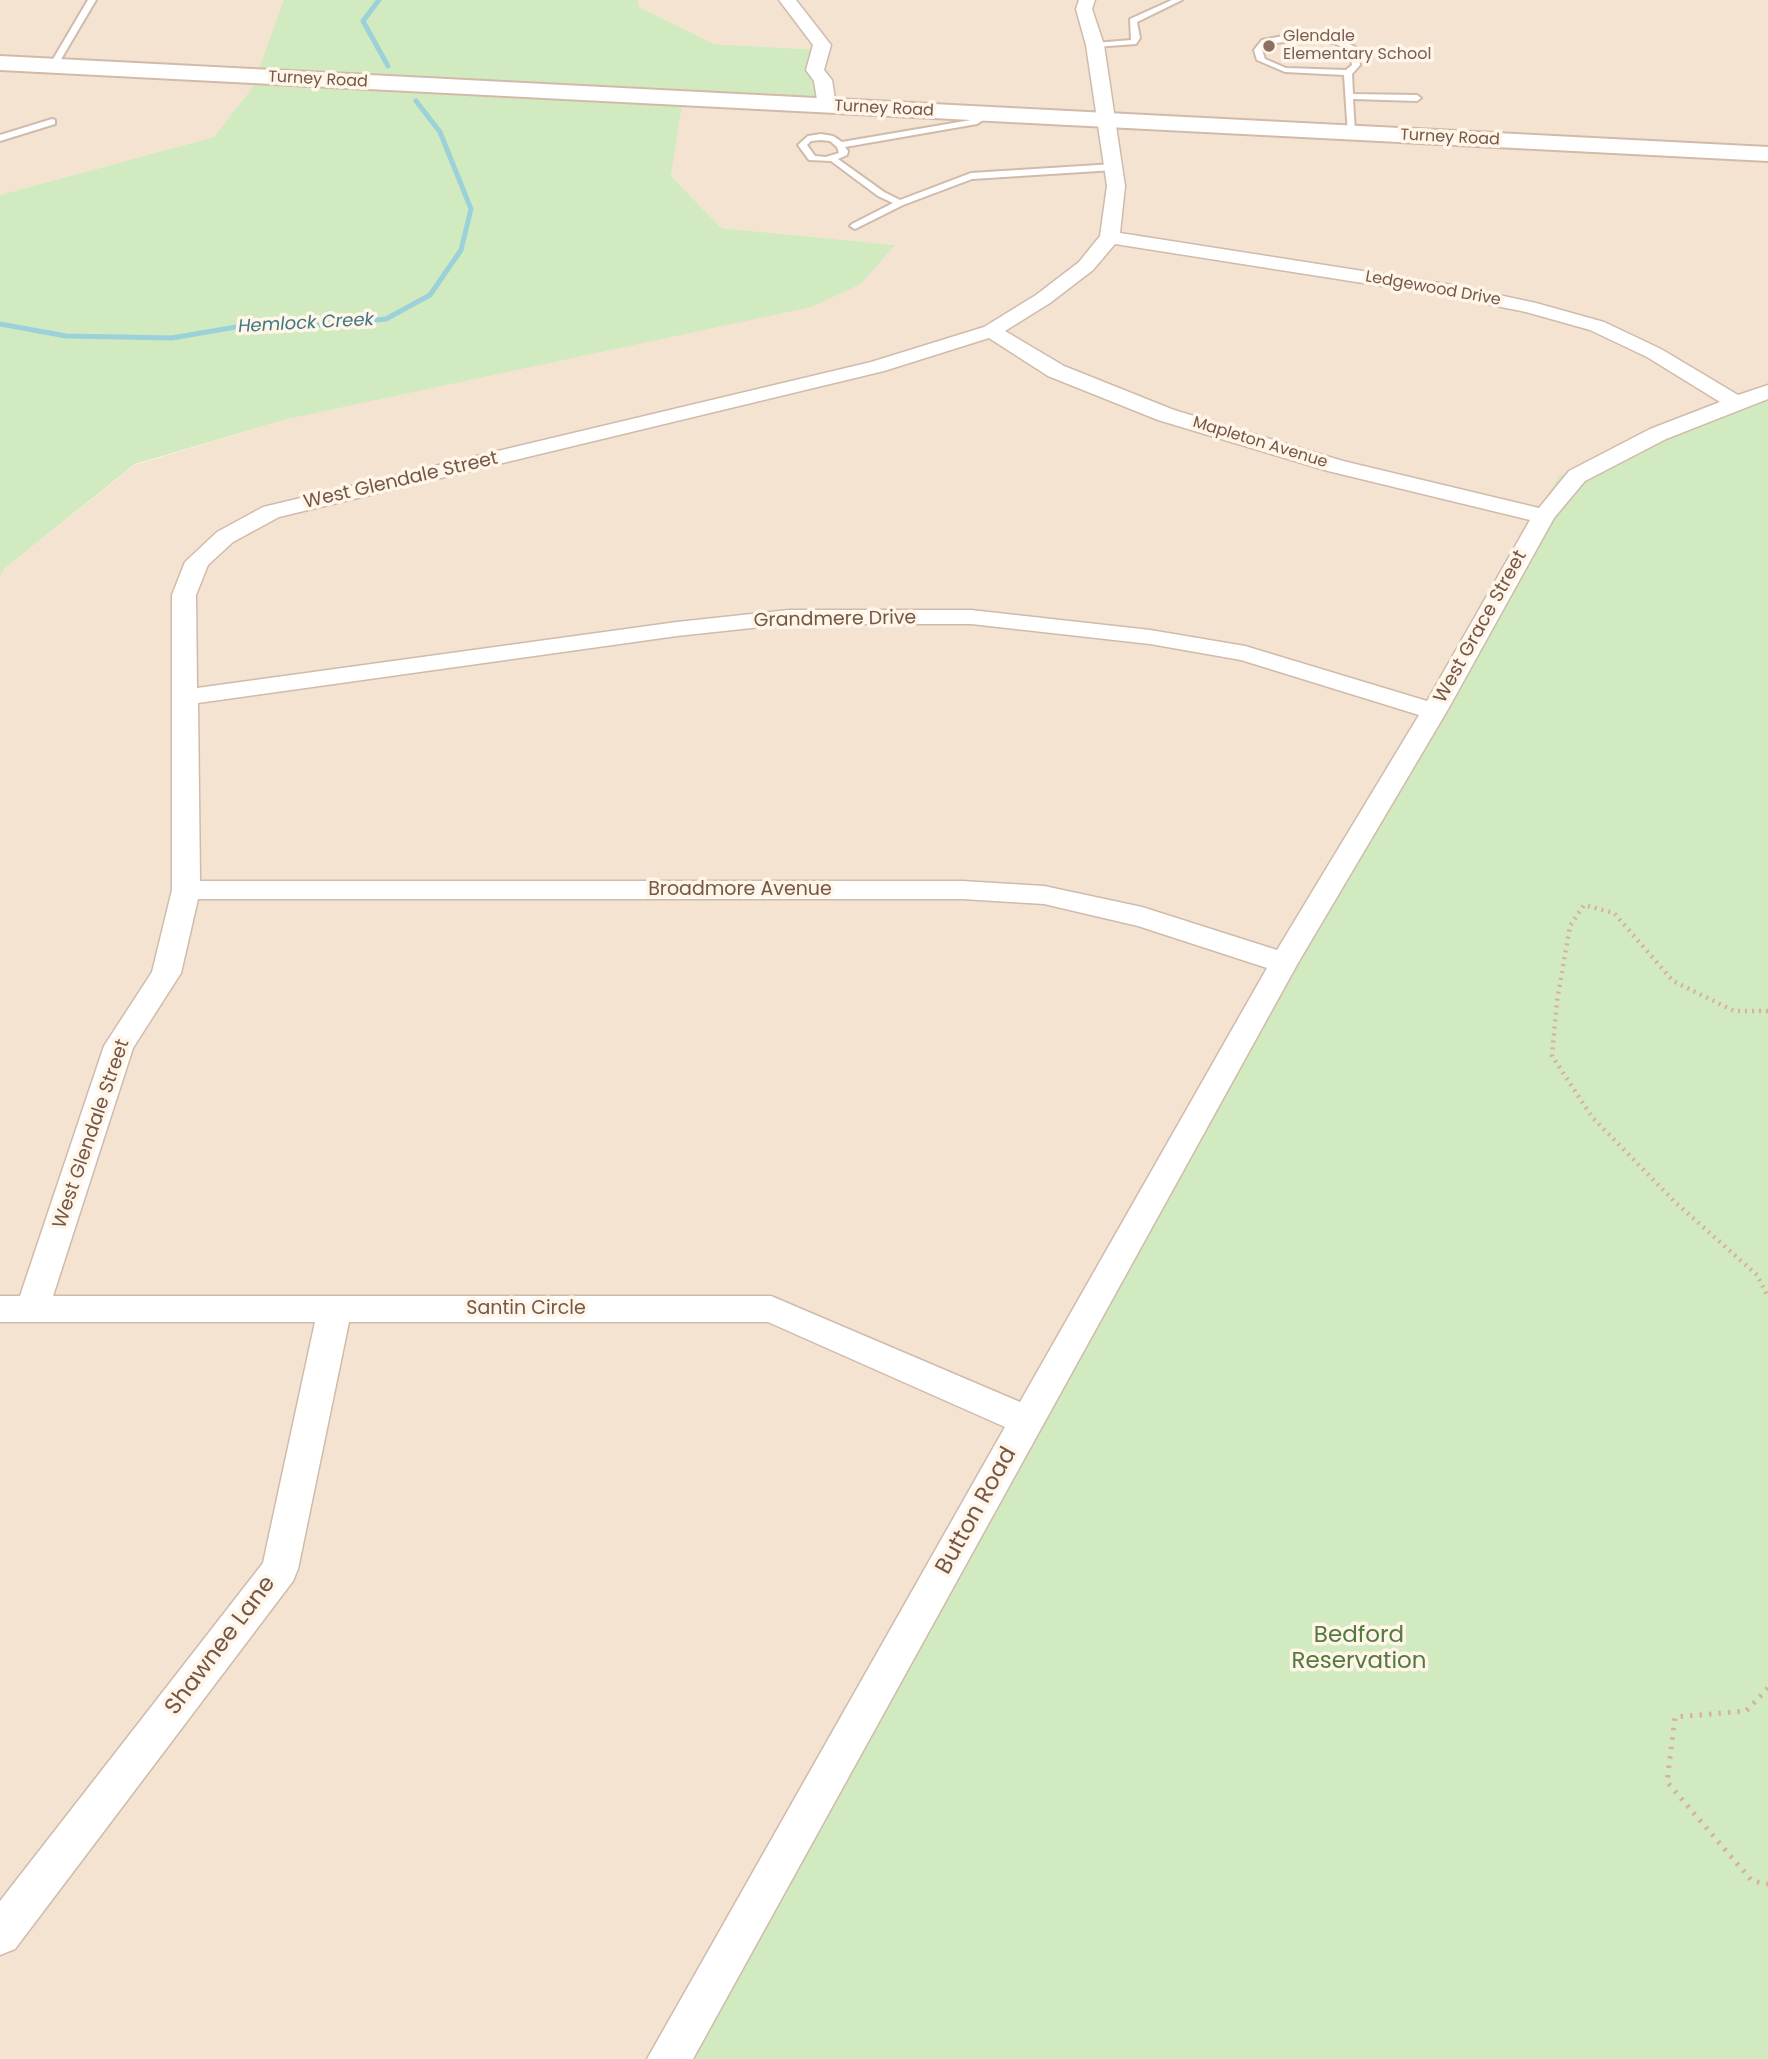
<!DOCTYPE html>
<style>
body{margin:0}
canvas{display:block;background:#fdf1e2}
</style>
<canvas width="1768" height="2059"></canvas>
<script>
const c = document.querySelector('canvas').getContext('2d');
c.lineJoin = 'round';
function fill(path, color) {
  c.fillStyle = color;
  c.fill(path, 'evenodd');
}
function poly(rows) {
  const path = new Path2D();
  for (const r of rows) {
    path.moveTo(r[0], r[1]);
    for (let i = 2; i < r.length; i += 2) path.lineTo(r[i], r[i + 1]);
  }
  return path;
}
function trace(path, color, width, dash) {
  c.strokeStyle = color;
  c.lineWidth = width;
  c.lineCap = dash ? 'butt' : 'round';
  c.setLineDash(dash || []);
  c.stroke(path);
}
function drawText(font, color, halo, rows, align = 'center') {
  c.font = font + ' Poppins,sans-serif';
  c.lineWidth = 7;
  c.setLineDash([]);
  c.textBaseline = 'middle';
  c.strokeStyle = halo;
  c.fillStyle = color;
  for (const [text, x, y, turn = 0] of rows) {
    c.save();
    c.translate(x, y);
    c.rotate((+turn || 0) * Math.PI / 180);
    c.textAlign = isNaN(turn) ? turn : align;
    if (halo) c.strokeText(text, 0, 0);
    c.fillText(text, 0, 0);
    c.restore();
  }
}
fill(poly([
 [0,0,285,0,252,88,214,137,0,195],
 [638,0,1768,0,1768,391,669,2059,0,2059,0,577,4,569,135,465,287,419,861,284,894,245,721,228,671,176,683,98,821,50,714,44,639,7]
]), '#f4e3d0');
fill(poly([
 [284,0,638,0,639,7,714,44,821,50,827,106,683,99,671,176,721,228,895,245,861,284,811,307,287,419,135,464,4,569,0,577,0,195,214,137,252,88],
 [1768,391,1768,2059,654,2059,1559,476]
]), '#d2eac0');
trace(poly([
 [379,0,363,21,388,66],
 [0,324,66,336,172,338,236,327,323,325,386,319,430,295,461,250,471,209,440,132,416,101]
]), '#9cd1d9', 5);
const lane = poly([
 [88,0,96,0,57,66,50,68,49,66,88,0],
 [1172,0,1182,0,1137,22,1140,38,1136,44,1095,47,1091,45,1095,43,1131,40,1130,19,1172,0],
 [1308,35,1339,39,1357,48,1360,65,1352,74,1353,94,1417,95,1421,98,1417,101,1353,99,1355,133,1348,135,1344,75,1285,72,1257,60,1254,50,1262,40,1283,36,1308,35],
 [1308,39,1334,43,1350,51,1352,65,1346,70,1286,68,1265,59,1262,50,1268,44,1308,39],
 [986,111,989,112,989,116,977,124,845,147,848,151,847,155,838,159,884,192,900,200,971,173,1114,164,1118,167,1114,170,972,179,903,205,855,229,850,226,852,224,893,203,878,196,831,161,809,160,798,145,808,136,821,134,833,136,842,142,971,120,986,111],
 [821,140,830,141,837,147,839,153,826,157,815,156,807,145,811,141,821,140],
 [52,119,55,120,55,124,0,141,0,135,52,119]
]);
const street = poly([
 [779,0,796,0,831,45,824,70,832,80,836,106,833,110,827,111,818,106,814,81,806,70,813,45,779,0],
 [1079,0,1095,0,1092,9,1104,45,1125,186,1120,233,1452,285,1536,303,1604,322,1661,349,1738,395,1768,385,1768,399,1666,439,1585,481,1554,518,1447,711,1298,963,693,2059,647,2059,1005,1427,768,1322,349,1322,298,1569,293,1581,15,1949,0,1955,0,1901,263,1563,315,1322,0,1322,0,1296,20,1296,104,1046,152,972,172,890,172,595,185,562,217,532,263,507,871,362,984,327,1036,295,1079,262,1100,236,1107,186,1086,45,1076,9,1079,0],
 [1115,244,1452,297,1526,312,1590,330,1647,357,1720,402,1650,429,1569,471,1539,508,1343,461,1174,410,1064,366,1005,331,1050,303,1093,270,1115,244],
 [989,338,1048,376,1158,420,1328,471,1530,520,1427,701,1245,646,1150,630,971,610,789,610,677,622,197,688,196,595,208,565,233,542,279,517,884,371,989,338],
 [789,624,971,624,1150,644,1241,660,1419,715,1277,950,1142,907,1044,886,962,881,200,881,198,703,677,636,789,624],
 [198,899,962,899,1044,904,1138,926,1267,968,1020,1402,771,1296,53,1296,133,1048,181,973,198,899]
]);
const secondary = poly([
 [0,56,1768,147,1768,161,0,70,0,56]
]);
trace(lane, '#d0bbab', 4);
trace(street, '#d0bbab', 3);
trace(secondary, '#d3baa8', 4);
trace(poly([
 [1768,1011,1734,1011,1673,981,1614,913,1584,905,1570,926,1557,1001,1552,1056,1592,1117,1675,1202,1757,1275,1768,1297]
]), '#d7b19c', 4.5, [2, 5]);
trace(poly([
 [1768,1688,1746,1711,1675,1717,1667,1782,1752,1881,1768,1884]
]), '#d7b19c', 5, [2.5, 7]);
fill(lane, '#fff');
fill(street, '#fff');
fill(secondary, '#fff');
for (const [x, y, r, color] of [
 [1269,46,7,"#8d6e63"]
]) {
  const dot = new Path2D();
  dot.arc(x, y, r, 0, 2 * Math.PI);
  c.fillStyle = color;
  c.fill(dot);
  trace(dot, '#fff5e8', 2.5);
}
drawText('16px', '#785e54', '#fff5e8', [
 ["Glendale",1283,37],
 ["Elementary School",1283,55]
], 'left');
drawText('16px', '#755748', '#fff5e8', [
 ["Turney Road",318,80,3],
 ["Turney Road",884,109,3],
 ["Turney Road",1450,138,3],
 ["Ledgewood Drive",1433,289,10],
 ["Mapleton Avenue",1260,443,17]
]);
drawText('italic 18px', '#3e7882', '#fff5e8', [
 ["Hemlock Creek",306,324,-3]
]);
drawText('19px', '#755748', '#fff5e8', [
 ["West Glendale Street",401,481,-13],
 ["Grandmere Drive",835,620,-1],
 ["West Grace Street",1481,627,-61],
 ["Broadmore Avenue",740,890],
 ["West Glendale Street",92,1134,-71],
 ["Santin Circle",526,1309]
]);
drawText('23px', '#755748', '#fff5e8', [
 ["Button Road",977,1511,-61],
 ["Shawnee Lane",221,1646,-53]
]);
drawText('23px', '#537b3f', '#fff5e8', [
 ["Bedford",1359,1636],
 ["Reservation",1359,1662]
]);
</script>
